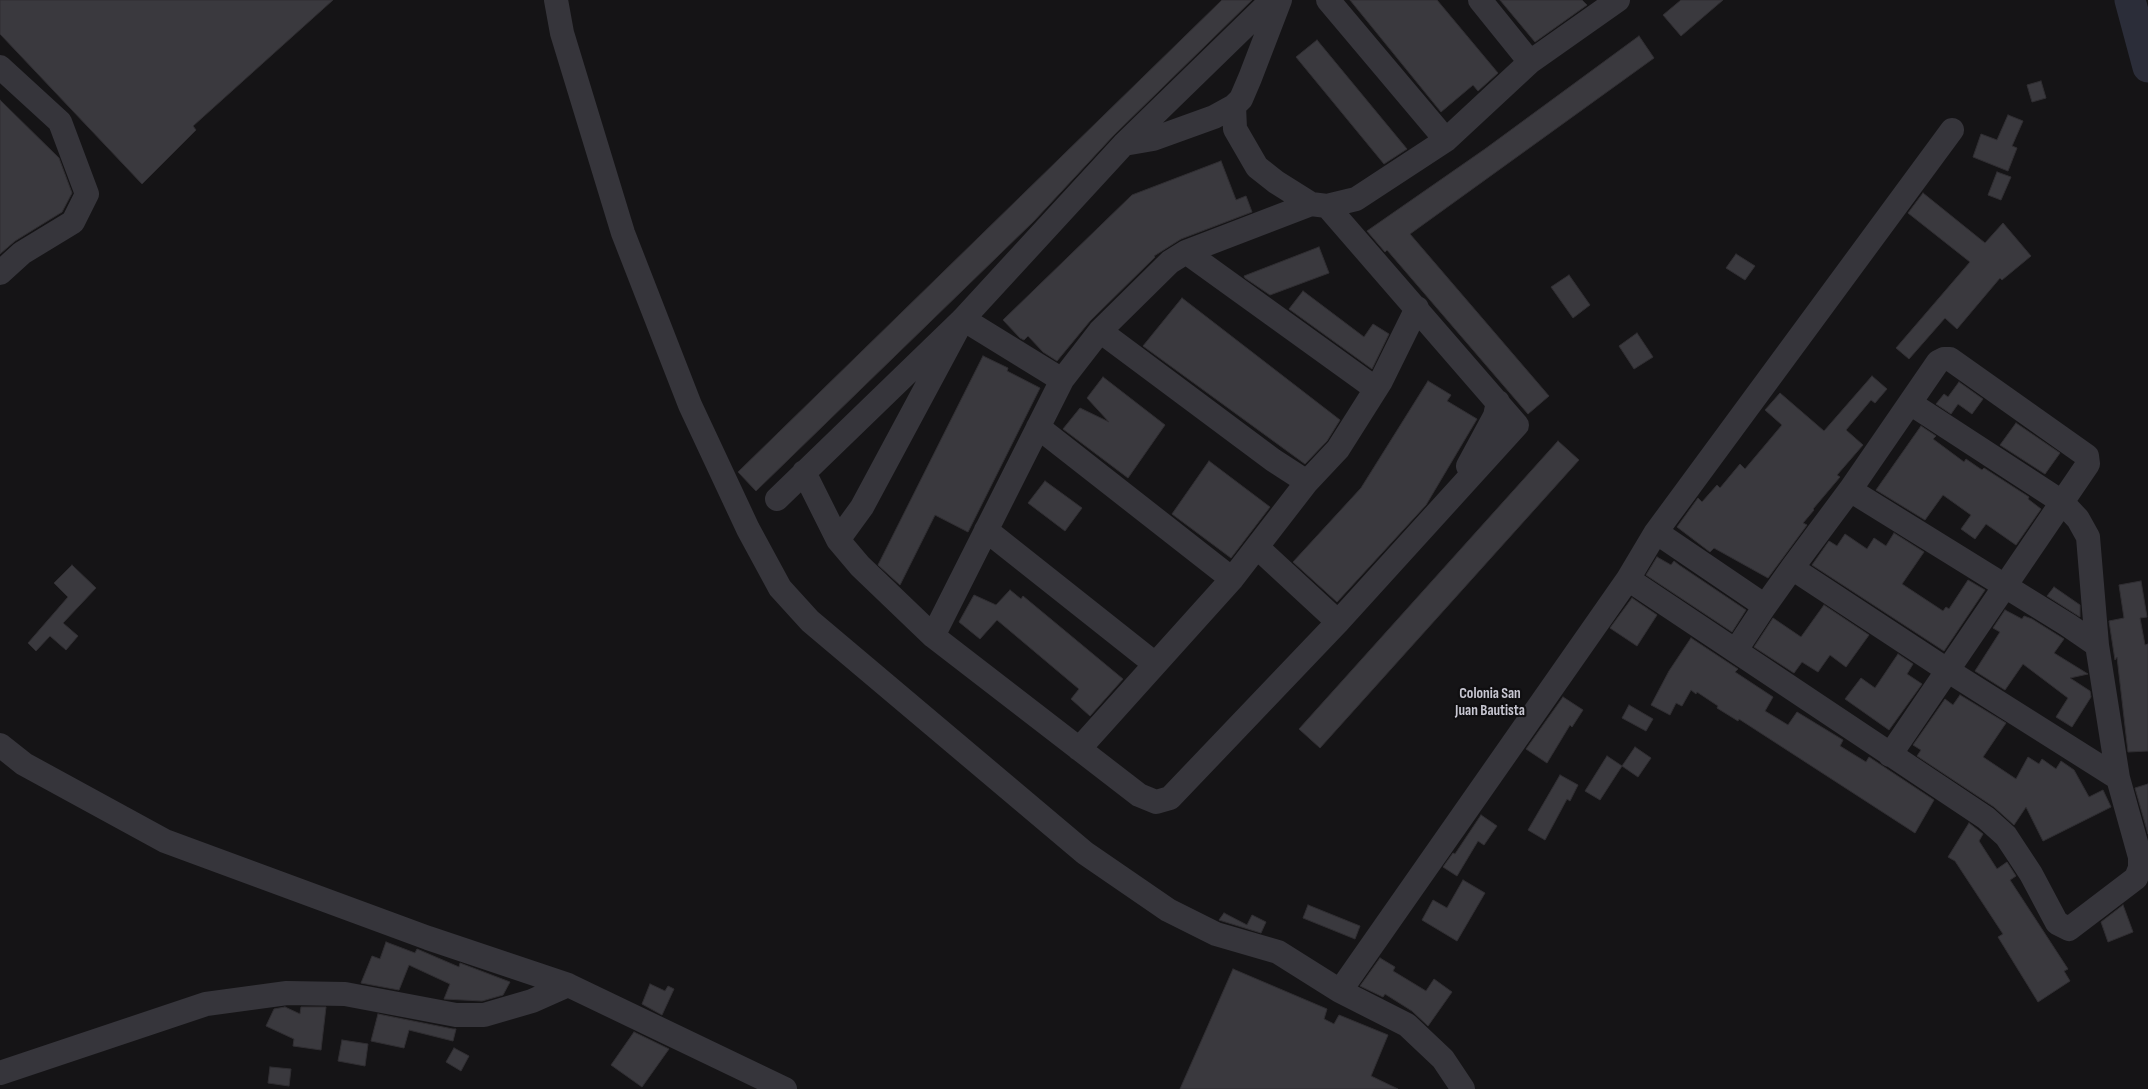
<!DOCTYPE html>
<style>
body{margin:0}
canvas{display:block;background:#151416}
</style>
<canvas width="2148" height="1089"></canvas>
<script>
const c = document.querySelector('canvas').getContext('2d');
c.lineJoin = 'round';
function poly(rows) {
  const path = new Path2D();
  for (const r of rows) {
    path.moveTo(r[0], r[1]);
    for (let i = 2; i < r.length; i += 2) path.lineTo(r[i], r[i + 1]);
  }
  return path;
}
function trace(path, color, width, dash) {
  c.strokeStyle = color;
  c.lineWidth = width;
  c.lineCap = dash ? 'butt' : 'round';
  c.setLineDash(dash || []);
  c.stroke(path);
}
function fill(path, color) {
  c.fillStyle = color;
  c.fill(path, 'evenodd');
}
function drawText(font, color, halo, rows, align = 'center') {
  c.font = font + ' "Sofia Sans Condensed",sans-serif';
  c.lineWidth = 4.5;
  c.setLineDash([]);
  c.textBaseline = 'middle';
  c.strokeStyle = halo;
  c.fillStyle = color;
  for (const [text, x, y, turn = 0] of rows) {
    c.save();
    c.translate(x, y);
    c.rotate((+turn || 0) * Math.PI / 180);
    c.textAlign = isNaN(turn) ? turn : align;
    if (halo) c.strokeText(text, 0, 0);
    c.fillText(text, 0, 0);
    c.restore();
  }
}
trace(poly([
 [2130,0,2148,67]
]), '#2b2d39', 31);
const building = poly([
 [0,0,333,0,193,126,196,130,142,184,0,34,0,0],
 [1222,0,1252,0,1114,135,1034,221,756,491,738,472,1222,0],
 [1350,0,1437,0,1498,73,1478,91,1473,85,1441,112,1350,0],
 [1500,0,1582,0,1587,5,1535,42,1500,0],
 [1681,0,1723,0,1681,36,1663,15,1681,0],
 [1639,36,1654,58,1410,234,1549,396,1528,414,1387,250,1385,252,1367,231,1485,149,1639,36],
 [1317,40,1407,149,1384,164,1296,57,1317,40],
 [2041,81,2046,98,2032,102,2027,85,2041,81],
 [0,100,59,158,72,193,62,212,15,241,0,254,0,100],
 [2008,115,2023,121,2012,146,2017,148,2008,171,1973,157,1981,134,1997,140,2008,115],
 [1221,161,1236,200,1246,196,1252,212,1181,239,1154,256,1155,257,1090,321,1057,361,1043,352,1028,336,1024,340,1020,338,1003,320,1132,195,1221,161],
 [1997,172,2011,177,2001,200,1988,195,1997,172],
 [1923,193,1985,243,2003,223,2031,256,2002,280,2000,278,1957,329,1945,318,1909,359,1896,348,1970,262,1908,213,1923,193],
 [1319,247,1329,273,1270,295,1245,278,1244,276,1319,247],
 [1736,254,1755,266,1745,280,1726,268,1736,254],
 [1569,275,1590,305,1573,318,1551,287,1569,275],
 [1303,291,1364,337,1373,324,1389,334,1372,369,1289,309,1303,291],
 [1182,298,1340,420,1327,441,1305,464,1143,346,1182,298],
 [1637,333,1653,357,1634,369,1619,346,1637,333],
 [983,356,1008,368,1007,371,1040,388,968,532,935,515,900,585,878,565,983,356],
 [1872,376,1887,389,1875,403,1871,400,1846,430,1863,445,1837,475,1840,477,1813,509,1814,510,1803,523,1807,525,1768,578,1714,548,1710,552,1677,527,1698,498,1702,502,1717,485,1720,488,1740,464,1745,469,1782,425,1765,410,1780,393,1824,431,1872,376],
 [1103,377,1165,425,1128,478,1063,429,1080,408,1109,422,1087,398,1103,377],
 [1428,381,1451,395,1447,401,1477,419,1426,505,1337,602,1293,562,1361,488,1428,381],
 [1959,382,1983,399,1972,414,1958,404,1951,414,1936,404,1944,394,1948,397,1959,382],
 [2016,423,2060,453,2045,474,2000,445,2016,423],
 [1921,426,1936,436,1933,439,1964,462,1966,459,1982,470,1984,468,2029,497,2028,499,2041,509,2016,545,1986,524,1975,539,1961,529,1971,515,1943,495,1925,520,1876,490,1921,426],
 [1558,441,1579,460,1320,748,1299,729,1558,441],
 [1209,461,1270,507,1231,558,1172,514,1209,461],
 [1045,481,1082,508,1065,531,1028,503,1045,481],
 [1894,533,1924,552,1902,584,1943,611,1946,607,1949,609,1968,580,1985,590,1944,651,1812,565,1829,541,1837,546,1845,534,1867,549,1874,538,1886,546,1894,533],
 [1657,557,1671,565,1674,561,1679,565,1746,610,1732,632,1646,575,1657,557],
 [72,565,96,588,63,623,78,636,66,650,50,636,36,651,28,643,68,597,54,583,72,565],
 [2141,581,2147,617,2140,618,2145,645,2148,644,2148,751,2128,752,2117,657,2115,660,2109,621,2124,618,2119,585,2141,581],
 [2054,587,2080,605,2080,617,2047,596,2054,587],
 [1010,590,1021,599,1023,596,1123,679,1090,716,1071,699,1079,689,997,620,980,639,959,622,974,595,996,605,1010,590],
 [1632,598,1657,615,1637,646,1610,628,1632,598],
 [1824,605,1869,635,1846,667,1830,655,1818,672,1802,662,1794,673,1754,647,1773,618,1801,637,1824,605],
 [2005,610,2022,619,2024,616,2032,619,2064,639,2054,653,2088,674,2070,678,2090,691,2091,697,2072,727,2056,717,2068,698,2023,664,2005,690,1975,671,2000,632,1993,628,2005,610],
 [1691,638,1738,669,1735,672,1773,697,1765,711,1788,725,1797,712,1843,740,1840,746,1866,762,1869,757,1934,800,1915,833,1739,719,1738,721,1717,708,1718,706,1697,692,1696,694,1691,690,1682,706,1676,703,1670,715,1651,705,1669,671,1691,638],
 [1898,654,1913,664,1907,674,1922,684,1889,730,1845,699,1861,678,1875,688,1898,654],
 [1960,695,2006,723,1983,757,2016,779,2028,757,2039,764,2042,759,2056,769,2061,761,2074,770,2089,797,2103,790,2111,807,2043,841,2026,807,2014,825,1994,807,1917,756,1921,750,1913,745,1945,699,1953,705,1960,695],
 [1563,697,1583,710,1572,727,1570,725,1547,763,1526,749,1563,697],
 [1629,705,1653,719,1646,731,1622,718,1629,705],
 [1635,747,1651,758,1638,777,1622,766,1635,747],
 [1607,756,1622,766,1600,800,1585,791,1607,756],
 [1560,775,1578,785,1570,801,1567,799,1545,840,1528,830,1560,775],
 [2148,784,2148,834,2135,788,2148,784],
 [1481,815,1497,826,1484,845,1478,841,1457,876,1443,867,1453,853,1455,854,1481,815],
 [1969,823,1983,834,1979,841,1997,869,2007,862,2016,876,2010,880,2068,969,2064,971,2070,981,2038,1002,1998,937,2003,934,1955,861,1948,857,1969,823],
 [1463,880,1485,893,1457,941,1422,920,1433,900,1447,908,1463,880],
 [1308,905,1360,926,1355,939,1303,918,1308,905],
 [2123,905,2133,932,2108,942,2101,922,2123,905],
 [1224,913,1247,925,1252,915,1266,922,1261,933,1219,920,1224,913],
 [386,942,415,953,417,949,459,967,460,963,510,982,503,995,482,1001,444,999,450,984,409,965,399,990,361,983,372,956,380,959,386,942],
 [1380,958,1395,967,1393,971,1426,991,1434,979,1452,992,1428,1026,1412,1011,1385,994,1383,997,1360,986,1380,958],
 [1233,969,1327,1009,1324,1019,1334,1024,1339,1015,1388,1035,1371,1076,1398,1089,1180,1089,1233,969],
 [650,984,665,991,668,986,674,989,662,1015,642,1004,650,984],
 [285,1007,300,1014,301,1007,326,1007,321,1050,293,1046,294,1039,266,1026,274,1009,285,1007],
 [378,1014,453,1029,456,1029,453,1041,409,1030,404,1048,371,1041,378,1014],
 [634,1032,669,1049,642,1087,611,1065,634,1032],
 [342,1040,368,1044,365,1066,338,1061,342,1040],
 [454,1048,469,1056,461,1071,446,1062,454,1048],
 [270,1067,291,1069,289,1086,268,1083,270,1067]
]);
fill(building, '#3a393e');
trace(building, '#302e32', 1);
trace(poly([
 [556,0,562,33,623,233,690,405,748,529,780,588,810,621,1085,853,1168,910,1216,934,1278,952,1340,991,1407,1025,1443,1059,1463,1089],
 [1328,0,1446,140],
 [1480,0,1530,62],
 [0,67,60,122,87,194,73,222,22,253,0,273],
 [1234,106,1235,129,1257,167,1276,182,1311,204,1327,206,1356,199,1446,140,1530,62,1618,0],
 [1124,144,1153,139,1214,117,1234,106,1241,99,1250,78,1280,0],
 [1186,252,1376,389],
 [1100,331,1273,460,1307,482],
 [1038,427,1232,579],
 [1468,466,1495,416,1498,402],
 [804,472,838,540,860,566,933,636,1139,795,1156,802,1170,798,1338,622,1517,425,1327,206],
 [1850,490,2068,625,2097,645],
 [777,499,963,319,1124,144,1272,0],
 [986,530,1155,664],
 [1656,532,1765,606,1792,568,1947,670,2118,778],
 [838,540,862,507,963,319,1062,380],
 [1258,548,1338,622],
 [1792,568,1850,490,1938,362,1944,359,1950,359,2087,456,2088,464,1890,755],
 [1628,579,1986,818,2006,836,2031,874,2057,923,2069,929,2136,878,2140,868,2140,857,2118,778,2097,645,2088,537,2078,519,2062,502,1910,403],
 [933,636,1062,380,1100,331,1170,262,1186,252,1311,204],
 [1736,650,1765,606],
 [0,745,24,764,165,841,428,938,568,985,785,1089],
 [1079,749,1232,579,1307,482,1338,449,1381,381,1417,308],
 [1340,991,1628,579,1656,532,1952,130],
 [0,1073,206,1004,287,993,345,994,456,1015,484,1015,532,1001,568,985]
]), '#36353b', 24);
drawText('bold 15px', '#c8c7d2', '#100f11', [
 ["Colonia San",1490,694],
 ["Juan Bautista",1490,711]
]);
</script>
